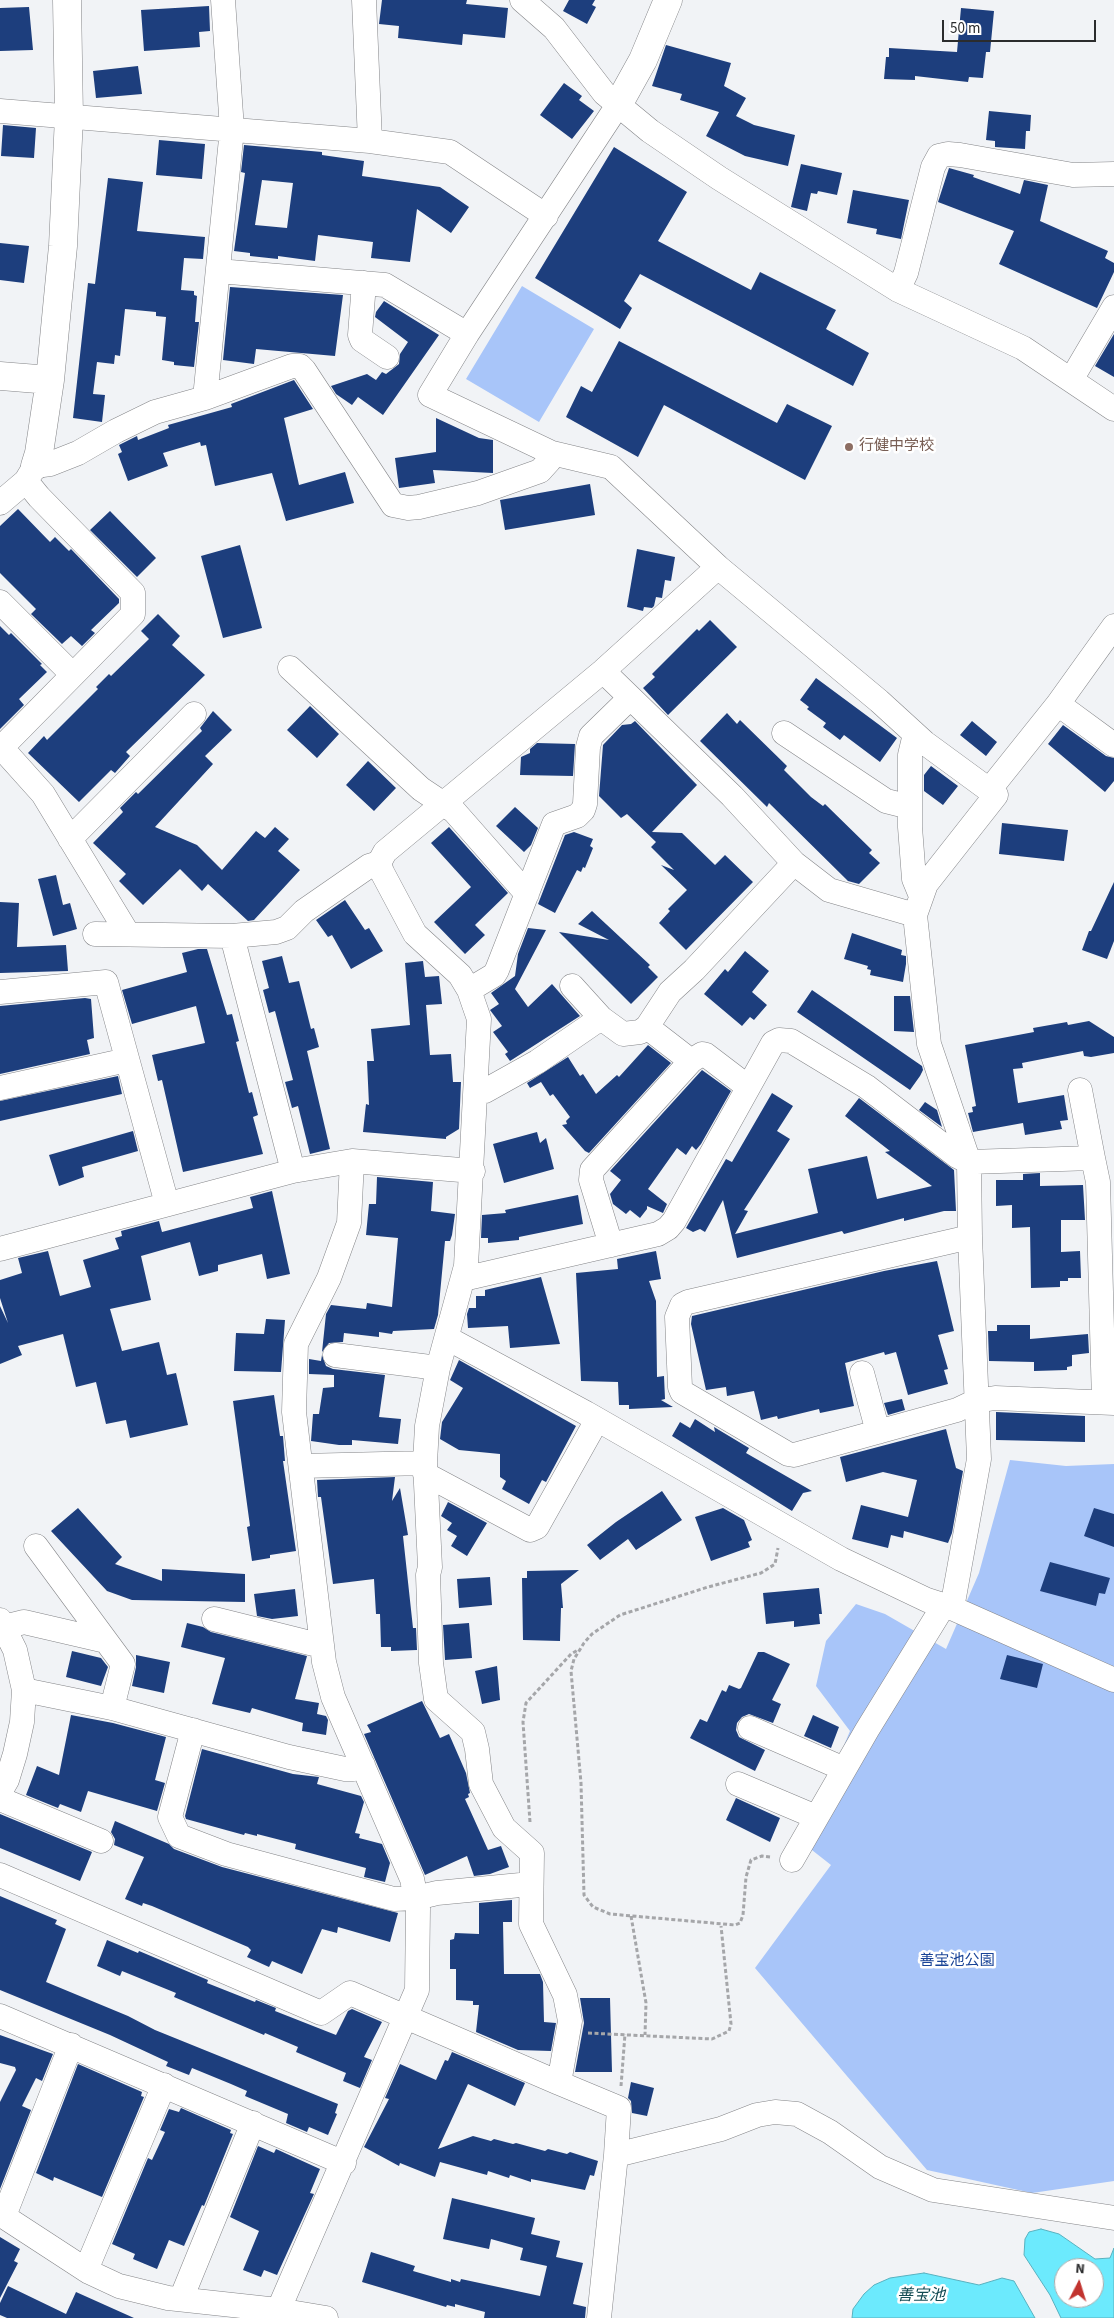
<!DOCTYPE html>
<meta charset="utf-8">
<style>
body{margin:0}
#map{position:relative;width:1114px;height:2318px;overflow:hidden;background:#f1f3f6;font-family:"Source Sans 3",sans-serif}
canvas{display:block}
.north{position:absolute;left:1054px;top:2258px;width:50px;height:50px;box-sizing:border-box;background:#fff;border:1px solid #aaabab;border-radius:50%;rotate:5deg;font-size:14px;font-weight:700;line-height:20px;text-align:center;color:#2b2c2d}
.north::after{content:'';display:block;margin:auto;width:18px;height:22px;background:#c1332e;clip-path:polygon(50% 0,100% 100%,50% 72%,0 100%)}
.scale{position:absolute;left:942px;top:20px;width:154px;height:22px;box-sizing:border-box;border:2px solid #2b2c2d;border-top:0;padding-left:6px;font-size:15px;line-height:18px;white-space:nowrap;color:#2b2c2d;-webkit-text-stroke:4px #fff;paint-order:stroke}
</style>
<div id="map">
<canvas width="1114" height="2318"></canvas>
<div class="north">N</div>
<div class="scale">50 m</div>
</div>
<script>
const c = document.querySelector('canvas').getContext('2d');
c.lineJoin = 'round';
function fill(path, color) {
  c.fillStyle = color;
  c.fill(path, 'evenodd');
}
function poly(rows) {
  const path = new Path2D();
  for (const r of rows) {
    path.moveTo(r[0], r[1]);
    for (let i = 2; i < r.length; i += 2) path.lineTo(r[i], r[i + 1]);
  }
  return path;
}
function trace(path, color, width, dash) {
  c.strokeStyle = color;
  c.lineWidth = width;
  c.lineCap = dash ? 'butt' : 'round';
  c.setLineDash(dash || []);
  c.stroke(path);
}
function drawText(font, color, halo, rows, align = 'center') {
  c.font = font + ' "Source Sans 3","Noto Sans JP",sans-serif';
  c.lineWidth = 5;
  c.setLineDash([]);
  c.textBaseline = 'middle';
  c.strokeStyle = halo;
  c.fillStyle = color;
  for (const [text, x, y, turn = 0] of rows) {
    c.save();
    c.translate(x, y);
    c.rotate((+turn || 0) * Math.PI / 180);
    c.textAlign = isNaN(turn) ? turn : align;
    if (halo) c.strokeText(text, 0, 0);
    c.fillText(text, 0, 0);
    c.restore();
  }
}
fill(poly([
 [522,286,594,329,539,422,466,379],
 [1010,1460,1066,1466,1114,1464,1114,2181,1032,2193,927,2170,755,1968,831,1865,803,1843,850,1731,816,1686,826,1641,856,1604,885,1614,946,1649,979,1573]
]), '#a8c5f9');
const water = poly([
 [1041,2229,1059,2234,1095,2259,1110,2258,1114,2248,1114,2318,1061,2318,1050,2295,1024,2255,1025,2239,1029,2232,1041,2229],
 [1064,2268,1094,2268,1094,2298,1064,2298,1064,2268],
 [924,2273,979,2285,1002,2278,1014,2281,1035,2318,852,2318,853,2309,864,2294,874,2285,890,2278,924,2273]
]);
fill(water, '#6ceafd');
trace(water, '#58b1bf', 1);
fill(poly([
 [382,0,467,0,466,4,508,8,505,38,463,34,462,45,398,38,399,26,379,24],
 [569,0,595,0,592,5,596,7,587,24,563,11],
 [209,6,210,31,199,32,200,47,144,51,141,10],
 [29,7,33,50,0,51,0,8],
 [961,8,994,11,990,52,986,52,983,78,969,77,968,82,915,76,915,80,884,79,886,57,889,57,889,48,957,52],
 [666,45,731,63,724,86,746,98,736,116,754,125,795,135,788,166,745,156,706,136,719,112,680,100,682,94,652,86],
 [138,66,142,94,96,98,93,71],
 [564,83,582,96,579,100,594,111,572,139,540,115],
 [989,111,1031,115,1030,131,1026,131,1025,149,995,147,995,141,986,140],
 [3,125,36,128,34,158,1,156],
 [159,140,205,144,202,179,156,175],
 [244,145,322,152,322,155,364,161,362,176,440,187,469,207,451,233,417,209,410,262,371,258,373,242,318,235,315,261,278,256,278,259,250,256,250,253,234,251,245,173,241,172],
 [262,180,293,183,287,228,255,225],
 [614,147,687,192,658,241,751,290,760,272,836,310,826,329,869,353,853,386,640,274,624,301,632,308,620,329,535,278],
 [801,164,842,173,837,195,818,191,817,194,811,193,807,211,791,207],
 [949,168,974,175,973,177,1020,194,1024,180,1048,185,1040,221,1108,251,1105,258,1114,263,1114,272,1097,308,999,264,1014,231,938,202],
 [108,178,143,182,137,231,205,237,203,259,184,258,181,290,194,291,194,295,197,296,195,322,199,322,194,367,174,365,174,362,162,360,166,317,156,316,156,312,125,309,120,356,115,355,114,364,97,362,93,394,105,395,102,422,73,418,88,283,95,284],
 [853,190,909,200,901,239,876,234,877,229,847,223],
 [0,243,29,246,24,283,0,280],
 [230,287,343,295,335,356,256,349,254,364,223,360],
 [384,301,439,335,383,415,358,397,352,405,336,394,331,386,367,374,376,380,382,372,386,374,399,364,400,354,408,342,375,317,376,312],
 [1114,334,1114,377,1095,366],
 [619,341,777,423,787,404,832,426,805,480,664,405,638,457,566,417,581,386,592,392],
 [294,380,313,409,284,418,299,485,345,472,354,503,286,521,272,473,215,486,206,445,201,446,200,442,163,453,168,466,128,481,118,454,122,452,119,445,137,436,138,440,169,428,168,425,232,407,231,404],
 [436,418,479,438,493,440,493,473,433,470,435,483,399,488,395,458,436,452],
 [590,484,595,515,505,530,500,500],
 [18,509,50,542,55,537,69,551,71,549,119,599,119,603,91,630,95,633,82,646,71,636,62,644,31,614,36,609,0,573,0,526],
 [110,511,156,558,137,577,90,530],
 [240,545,262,628,223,638,201,556],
 [637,549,675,557,671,581,665,580,662,598,656,597,654,606,652,608,644,607,643,611,627,607],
 [158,614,180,636,172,645,205,675,126,752,130,756,115,773,111,770,79,802,28,753,44,736,47,740,98,689,96,687,109,674,111,676,149,639,141,631],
 [710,620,737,647,668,715,643,688,655,677,652,674,697,629,699,631],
 [0,626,9,635,11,633,42,664,40,665,47,672,19,699,24,705,0,729],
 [816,678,897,738,880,762,844,735,840,740,823,727,826,723,807,709,809,707,800,700],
 [310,706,339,734,317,758,287,730],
 [213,711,232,730,205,756,213,764,155,827,197,845,222,870,256,831,265,838,275,827,289,839,278,851,300,870,254,920,248,921,208,884,202,891,180,869,143,905,119,881,126,874,93,843,123,812,120,808,136,792,138,794,202,731,200,728],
 [727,713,737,724,740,720,787,766,784,770,811,797,823,806,825,804,872,850,869,853,880,863,859,884,848,881,769,803,767,807,700,741],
 [635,721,697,785,652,832,682,833,715,865,725,855,753,882,686,950,659,923,670,911,668,909,687,890,661,865,674,870,651,847,656,842,627,814,621,818,599,796,603,745,622,725,631,724],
 [972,721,997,742,986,756,960,735],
 [1063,725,1106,756,1114,758,1114,781,1105,792,1048,744],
 [537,743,575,744,573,776,520,775,521,757,530,753,530,749],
 [368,761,396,788,374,811,346,785],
 [931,766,958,786,943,805,924,791,924,775],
 [515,807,538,828,531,845,524,852,496,826],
 [1002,823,1068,830,1064,861,999,854],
 [449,827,508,893,475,925,485,935,465,954,434,922,471,887,431,843],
 [574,832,593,839,590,846,593,848,585,868,583,867,581,872,577,870,555,913,538,904,565,835],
 [56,875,63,905,70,903,77,929,53,936,38,879],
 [1114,882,1114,941,1107,959,1082,950,1089,931,1091,931],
 [345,900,365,930,369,928,383,951,351,969,332,935,328,937,316,920],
 [0,902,19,903,17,947,66,945,68,971,0,973],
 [592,911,650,965,648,967,658,977,631,1004,559,932,609,940,578,924],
 [528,928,546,930,515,989,528,1007,552,984,580,1016,510,1061,505,1054,508,1052,493,1032,502,1026,490,1010,499,1004,491,993,515,976,518,954],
 [852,933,902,950,901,955,906,956,906,964,903,982,870,975,871,970,867,969,868,966,844,959],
 [198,949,207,949,227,1015,232,1014,239,1041,236,1042,249,1093,252,1092,258,1115,253,1117,263,1154,183,1172,162,1080,158,1081,152,1055,205,1043,196,1006,132,1024,122,990,187,972,182,953],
 [745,951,769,971,752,992,767,1005,754,1020,750,1017,742,1026,704,994,725,969,728,972],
 [282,956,289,983,299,981,311,1029,314,1028,319,1047,307,1051,330,1149,310,1154,298,1106,292,1108,285,1082,293,1080,275,1011,269,1013,263,990,269,988,262,961],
 [423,961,425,977,439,976,442,1004,426,1005,430,1055,451,1054,453,1082,461,1082,459,1129,446,1137,446,1139,363,1132,366,1104,369,1105,367,1061,374,1061,371,1029,410,1025,405,963],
 [812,990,922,1066,923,1070,920,1076,910,1090,797,1012],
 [894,996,910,996,914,1032,894,1031],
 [85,998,91,999,94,1038,87,1040,90,1054,0,1074,0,1006],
 [1089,1021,1114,1037,1114,1053,1091,1057,1084,1056,1083,1051,1022,1063,1023,1068,1013,1069,1018,1103,1064,1095,1068,1120,1060,1121,1062,1129,1025,1135,1023,1123,973,1132,968,1113,973,1112,972,1107,976,1106,965,1045,1034,1032,1033,1028,1067,1022,1068,1025],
 [648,1045,671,1063,589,1153,585,1151,562,1125,567,1124,566,1121,570,1117,553,1094,550,1096,541,1082,530,1088,527,1083,568,1057,580,1076,583,1074,596,1094,617,1075,619,1077],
 [702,1070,731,1091,701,1144,696,1150,692,1146,686,1155,677,1148,648,1189,667,1204,663,1213,647,1206,647,1209,640,1218,630,1210,626,1214,613,1204,610,1194,621,1180,610,1171],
 [118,1076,122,1094,0,1121,0,1101],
 [772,1093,793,1106,777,1131,790,1139,744,1210,748,1211,735,1234,818,1213,808,1169,867,1156,877,1199,932,1186,885,1152,890,1151,845,1116,859,1098,954,1170,956,1211,944,1211,904,1221,904,1218,844,1234,842,1231,737,1258,723,1200,705,1232,700,1229,693,1232,686,1228,726,1159,732,1162],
 [925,1102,937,1110,942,1127,919,1110],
 [133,1131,138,1151,82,1167,84,1177,59,1186,49,1155],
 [537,1132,540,1143,546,1138,554,1169,504,1183,493,1144],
 [1040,1173,1040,1186,1083,1185,1085,1220,1061,1220,1061,1252,1080,1251,1081,1278,1068,1278,1068,1281,1060,1281,1060,1287,1031,1288,1030,1227,1012,1228,1012,1205,996,1206,996,1180,1023,1180,1023,1174],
 [377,1177,433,1182,431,1211,455,1214,452,1235,450,1241,445,1241,438,1315,434,1329,393,1331,392,1334,379,1332,379,1337,344,1333,343,1342,329,1343,322,1352,326,1314,331,1305,366,1309,367,1303,392,1307,398,1238,366,1235,369,1204,376,1204],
 [272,1191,290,1274,267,1279,262,1254,218,1265,218,1271,199,1276,190,1242,141,1256,151,1300,110,1309,122,1351,159,1342,167,1375,176,1373,188,1425,130,1438,126,1420,106,1424,96,1382,76,1387,63,1334,18,1346,22,1355,0,1364,0,1306,8,1323,0,1298,0,1280,22,1273,18,1258,48,1251,60,1296,91,1287,83,1260,119,1249,115,1238,122,1236,121,1231,159,1221,162,1232,253,1208,250,1197],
 [578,1195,583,1224,519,1237,519,1240,488,1243,488,1238,481,1238,482,1215,506,1213,505,1210],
 [656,1251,661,1279,649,1281,656,1301,657,1377,664,1376,665,1399,661,1400,673,1407,629,1409,629,1405,619,1405,618,1382,581,1381,576,1273,618,1269,617,1259],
 [937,1261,954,1331,938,1335,948,1369,944,1370,948,1384,908,1395,896,1352,885,1355,884,1352,845,1363,854,1406,820,1413,819,1409,778,1419,777,1416,761,1420,754,1391,727,1396,726,1387,706,1390,691,1324,692,1316,884,1271],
 [541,1277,560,1344,510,1348,508,1326,468,1328,467,1314,469,1308,476,1308,476,1296,485,1296,485,1290],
 [266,1319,285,1320,281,1372,234,1371,236,1333,264,1334],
 [997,1325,1030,1325,1030,1339,1088,1334,1089,1353,1072,1355,1072,1366,1067,1367,1067,1370,1034,1371,1034,1362,989,1361,988,1331,997,1331],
 [322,1355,326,1366,333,1369,385,1375,379,1417,401,1419,398,1444,352,1440,352,1445,339,1445,311,1441,313,1414,319,1414,323,1388,334,1387,334,1375,309,1374,309,1359,321,1361],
 [459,1360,576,1426,546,1482,542,1480,529,1504,502,1489,506,1481,500,1477,500,1454,459,1450,440,1439,442,1422,463,1388,450,1380],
 [274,1395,280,1436,283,1436,285,1461,283,1461,296,1551,270,1555,270,1558,252,1561,247,1527,250,1526,233,1401],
 [902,1399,905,1410,888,1415,884,1403],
 [996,1412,1085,1416,1085,1442,996,1440],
 [695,1419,715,1432,714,1427,749,1448,746,1453,812,1491,803,1493,792,1511,672,1436,680,1422,690,1428],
 [946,1429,956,1468,963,1471,952,1533,948,1543,904,1531,903,1538,891,1535,888,1548,852,1539,861,1505,908,1517,917,1480,883,1472,846,1482,840,1457],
 [395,1477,392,1501,400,1488,408,1535,403,1536,413,1628,416,1628,417,1650,391,1651,391,1647,381,1647,380,1614,376,1614,374,1579,333,1584,321,1497,318,1497,317,1480],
 [662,1491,682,1520,636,1550,628,1539,600,1560,587,1545,616,1522],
 [448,1502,487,1523,467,1556,451,1546,457,1536,447,1530,452,1523,441,1516],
 [78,1508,122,1557,115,1564,162,1581,162,1569,245,1574,245,1602,132,1600,107,1591,51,1531],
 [723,1508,744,1520,752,1540,748,1542,750,1547,711,1561,695,1517],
 [1094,1508,1114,1514,1114,1547,1084,1536],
 [1050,1562,1110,1578,1105,1594,1099,1593,1096,1606,1040,1591],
 [579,1570,561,1584,563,1608,561,1608,560,1641,523,1640,522,1578,527,1578,527,1571],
 [490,1577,492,1605,459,1608,457,1579],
 [819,1588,822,1614,819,1614,820,1624,794,1627,794,1621,766,1624,763,1593],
 [295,1589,298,1616,272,1619,257,1616,254,1594],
 [187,1623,203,1627,211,1632,307,1656,295,1699,319,1703,317,1714,326,1716,328,1720,326,1735,302,1731,303,1723,252,1708,250,1713,212,1704,225,1658,181,1647],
 [469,1623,472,1658,445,1660,443,1625],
 [72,1651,101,1658,108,1667,101,1686,66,1677],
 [758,1652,764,1652,790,1664,772,1700,781,1704,773,1723,749,1714,742,1717,737,1723,736,1730,739,1737,765,1750,755,1771,690,1738,700,1719,707,1722,722,1690,726,1692,729,1685,739,1689,741,1688],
 [136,1655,170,1662,164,1693,132,1686,136,1667],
 [1007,1655,1043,1664,1037,1688,1000,1679],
 [497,1666,500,1700,482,1704,475,1671],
 [422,1701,440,1738,449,1734,466,1773,470,1793,468,1794,469,1797,465,1799,488,1850,501,1846,509,1867,490,1874,474,1876,467,1856,425,1875,364,1734,371,1732,367,1725],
 [71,1715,113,1723,166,1737,155,1780,165,1783,157,1811,88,1791,81,1812,60,1804,58,1808,26,1795,37,1766,59,1775],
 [813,1715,839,1727,831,1748,804,1736],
 [202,1749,293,1774,319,1777,317,1784,361,1796,364,1802,355,1833,360,1834,359,1838,382,1844,390,1863,385,1882,364,1877,366,1868,295,1849,296,1844,257,1834,257,1836,245,1833,244,1835,186,1819,185,1816],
 [736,1798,780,1818,770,1842,726,1820],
 [0,1814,92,1852,80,1881,0,1848],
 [115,1821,169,1844,174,1849,222,1867,398,1913,390,1942,338,1927,337,1933,322,1929,302,1974,272,1961,269,1967,247,1957,251,1950,248,1947,152,1906,143,1903,142,1906,125,1899,144,1857,114,1845,115,1839,111,1832],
 [0,1896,57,1920,55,1924,66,1929,46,1982,128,2016,155,2030,338,2104,335,2113,337,2114,328,2135,309,2127,307,2132,286,2123,288,2114,245,2096,247,2091,231,2084,192,2068,189,2075,166,2066,168,2062,110,2035,0,1990],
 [512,1900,512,1922,503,1922,504,1974,540,1974,543,1982,544,2022,556,2023,551,2051,518,2050,476,2032,479,2005,473,2005,473,2001,456,2000,456,1969,450,1969,450,1940,454,1939,455,1933,479,1934,479,1903],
 [107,1940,138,1953,139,1951,208,1980,207,1983,255,2002,256,2000,276,2008,275,2011,336,2035,348,2011,352,2009,382,2022,364,2057,372,2060,360,2088,343,2081,346,2073,296,2052,298,2047,265,2033,264,2035,174,1997,176,1993,122,1971,120,1976,97,1966],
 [580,1998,610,1998,612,2072,575,2072,584,2023],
 [0,2035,53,2054,42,2081,36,2078,22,2106,31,2110,0,2189,0,2102,16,2070,15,2067,0,2063],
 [452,2052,525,2083,515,2106,468,2084,438,2149,473,2136,491,2141,494,2139,513,2144,516,2143,545,2151,548,2149,567,2154,570,2152,598,2161,594,2176,590,2175,585,2190,531,2179,531,2182,510,2175,509,2178,488,2171,487,2175,440,2162,435,2177,400,2163,399,2166,364,2147,389,2099,385,2098,400,2064,436,2080,445,2060,448,2061],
 [78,2064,142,2092,141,2096,144,2097,102,2197,54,2177,53,2181,36,2173],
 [631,2082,654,2088,647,2116,632,2113,631,2101,628,2098],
 [181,2108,231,2130,230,2133,233,2134,204,2206,202,2205,184,2246,169,2240,157,2269,133,2259,135,2254,112,2244,148,2158,152,2160,165,2132,160,2130,169,2109,179,2112],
 [258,2146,274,2153,276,2149,320,2169,310,2193,314,2194,277,2275,264,2270,261,2277,243,2270,259,2231,230,2217],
 [452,2198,535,2218,531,2234,560,2241,556,2257,583,2263,573,2304,586,2307,585,2318,484,2318,485,2312,455,2304,455,2307,447,2305,446,2307,362,2282,371,2252,415,2266,413,2271,451,2282,451,2279,460,2282,461,2279,540,2296,547,2266,520,2260,523,2248,491,2239,489,2249,443,2239],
 [0,2237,20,2249,14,2261,18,2263,0,2298],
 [8,2286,66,2314,76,2292,134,2318,7,2318,0,2315,0,2303]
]), '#1d3e7d');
const street = poly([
 [364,0,370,141],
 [522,0,554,28,604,93,650,131,719,178,898,290,1023,348,1114,409],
 [618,105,467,334,430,395,552,453,611,467,718,567,879,701,925,743,996,795,926,884,915,915,929,1044,969,1162,970,1237,979,1459,952,1608],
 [0,111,370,141,450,152,546,216],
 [218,271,385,285,467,334],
 [364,283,360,335,362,340,387,357],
 [898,290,906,273,933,167,939,156,948,154,960,155,1073,175,1114,174],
 [1071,380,1114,307],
 [205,398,232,129,223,0],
 [0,503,26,481,35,466,50,464,78,453,116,431,155,412,205,398,292,366,300,366,304,370,393,505,408,508,419,507,478,493,540,471,549,461,552,453],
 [0,602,73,675],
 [290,668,421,789,454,811,527,894],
 [603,671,732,796,794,863,829,890,915,915],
 [1058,704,1114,745],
 [784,733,886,801,910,807],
 [915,734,910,755,910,827,914,879,921,896],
 [0,746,43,794,128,934],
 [1,748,133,614,133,593,39,497,26,481],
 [990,789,1058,704,1114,626],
 [70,839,194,714],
 [95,934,232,936,276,932,287,928,304,911,369,866,379,863],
 [232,936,293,1171],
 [572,986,601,1018,623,1034,640,1032,647,1027,670,992,694,970,794,863],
 [469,990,494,975,497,970,554,824,577,816,583,810,585,804,588,747,591,736,630,698],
 [0,992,106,982,167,1204],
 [647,1027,691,1061,702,1054,706,1055,748,1087],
 [0,1088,127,1060],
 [1080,1090,1093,1158],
 [476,1091,485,1091,537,1062,601,1018],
 [970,1237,688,1302,682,1305,677,1317,680,1387,682,1392,788,1454,794,1455,957,1410,976,1401,995,1398,1114,1403],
 [611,1245,591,1180,592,1170,691,1061],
 [0,1249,293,1171,352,1161,473,1171],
 [463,1279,658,1234,668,1228,674,1221,773,1043,779,1040,791,1041,867,1087,957,1156,969,1162,1093,1158,1098,1182,1104,1402],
 [447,1338,586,1413,841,1559,927,1600,952,1608,1114,1680],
 [335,1355,438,1368],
 [862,1373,878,1432],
 [301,1466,425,1463],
 [425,1474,530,1530,537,1527,597,1420],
 [36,1546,123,1664,112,1708],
 [214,1619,322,1646],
 [0,1620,15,1650,24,1690,22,1722,15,1754,7,1780,0,1792],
 [4,1627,24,1622,106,1641],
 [24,1690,112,1708,289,1757,345,1769,353,1769,363,1765],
 [750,1728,844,1769],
 [193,1730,170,1817,179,1836,226,1854,394,1899,416,1898,437,1893,531,1884],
 [738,1784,816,1817],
 [0,1799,101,1841],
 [792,1860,867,1730,944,1605],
 [0,1875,321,2013,350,1993,559,2083],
 [0,2016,344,2163],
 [616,2155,721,2129,757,2115,775,2112,797,2114,830,2132,880,2167,933,2190,1114,2218],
 [0,2214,89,2272,119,2286,168,2298,278,2310,326,2318],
 [4,2216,71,2045],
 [86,2270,164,2085],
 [181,2299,253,2123],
 [275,2318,417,1990,418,1908,412,1879,333,1697,324,1662,294,1412,296,1344,329,1278,349,1223,352,1161],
 [599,2318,616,2155,619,2108,559,2083,570,2021,565,1995,531,1924,532,1853,504,1828,481,1784,477,1749,473,1732,436,1699,431,1663,428,1575,430,1567,425,1463,427,1426,438,1368,466,1266,479,1019,469,990,460,975,415,934,382,872,379,863,385,852,603,671,718,567]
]);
const secondary = poly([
 [618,105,643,60,668,0],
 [0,376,50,380],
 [35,466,39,453,50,380,63,246,69,117,67,0]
]);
trace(street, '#848588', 25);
trace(secondary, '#848588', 29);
trace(poly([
 [530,1822,523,1722,526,1703,571,1654,578,1650],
 [770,1857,762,1856,751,1860,746,1877,743,1915,740,1923,735,1925,610,1914,593,1907,584,1895,581,1783,571,1671,574,1659,584,1643,592,1634,620,1615,708,1587,761,1573,775,1564,778,1548],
 [631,1916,646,2003,645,2035],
 [588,2033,712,2039,729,2031,731,2024,721,1926],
 [621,2086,625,2034]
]), '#a5a6a9', 3, [4, 2.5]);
trace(street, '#fff', 24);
trace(secondary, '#fff', 28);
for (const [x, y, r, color] of [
 [849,447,5,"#8d6e63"]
]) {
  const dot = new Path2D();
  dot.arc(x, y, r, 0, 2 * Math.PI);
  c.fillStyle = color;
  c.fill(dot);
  trace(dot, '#fff', 2);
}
drawText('15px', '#785e54', '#fff', [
 ["行健中学校",859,447]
], 'left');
drawText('15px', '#1a4497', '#fff', [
 ["善宝池公園",957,1962]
]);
drawText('italic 16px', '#134b53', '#fff', [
 ["善宝池",921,2296]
]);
</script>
